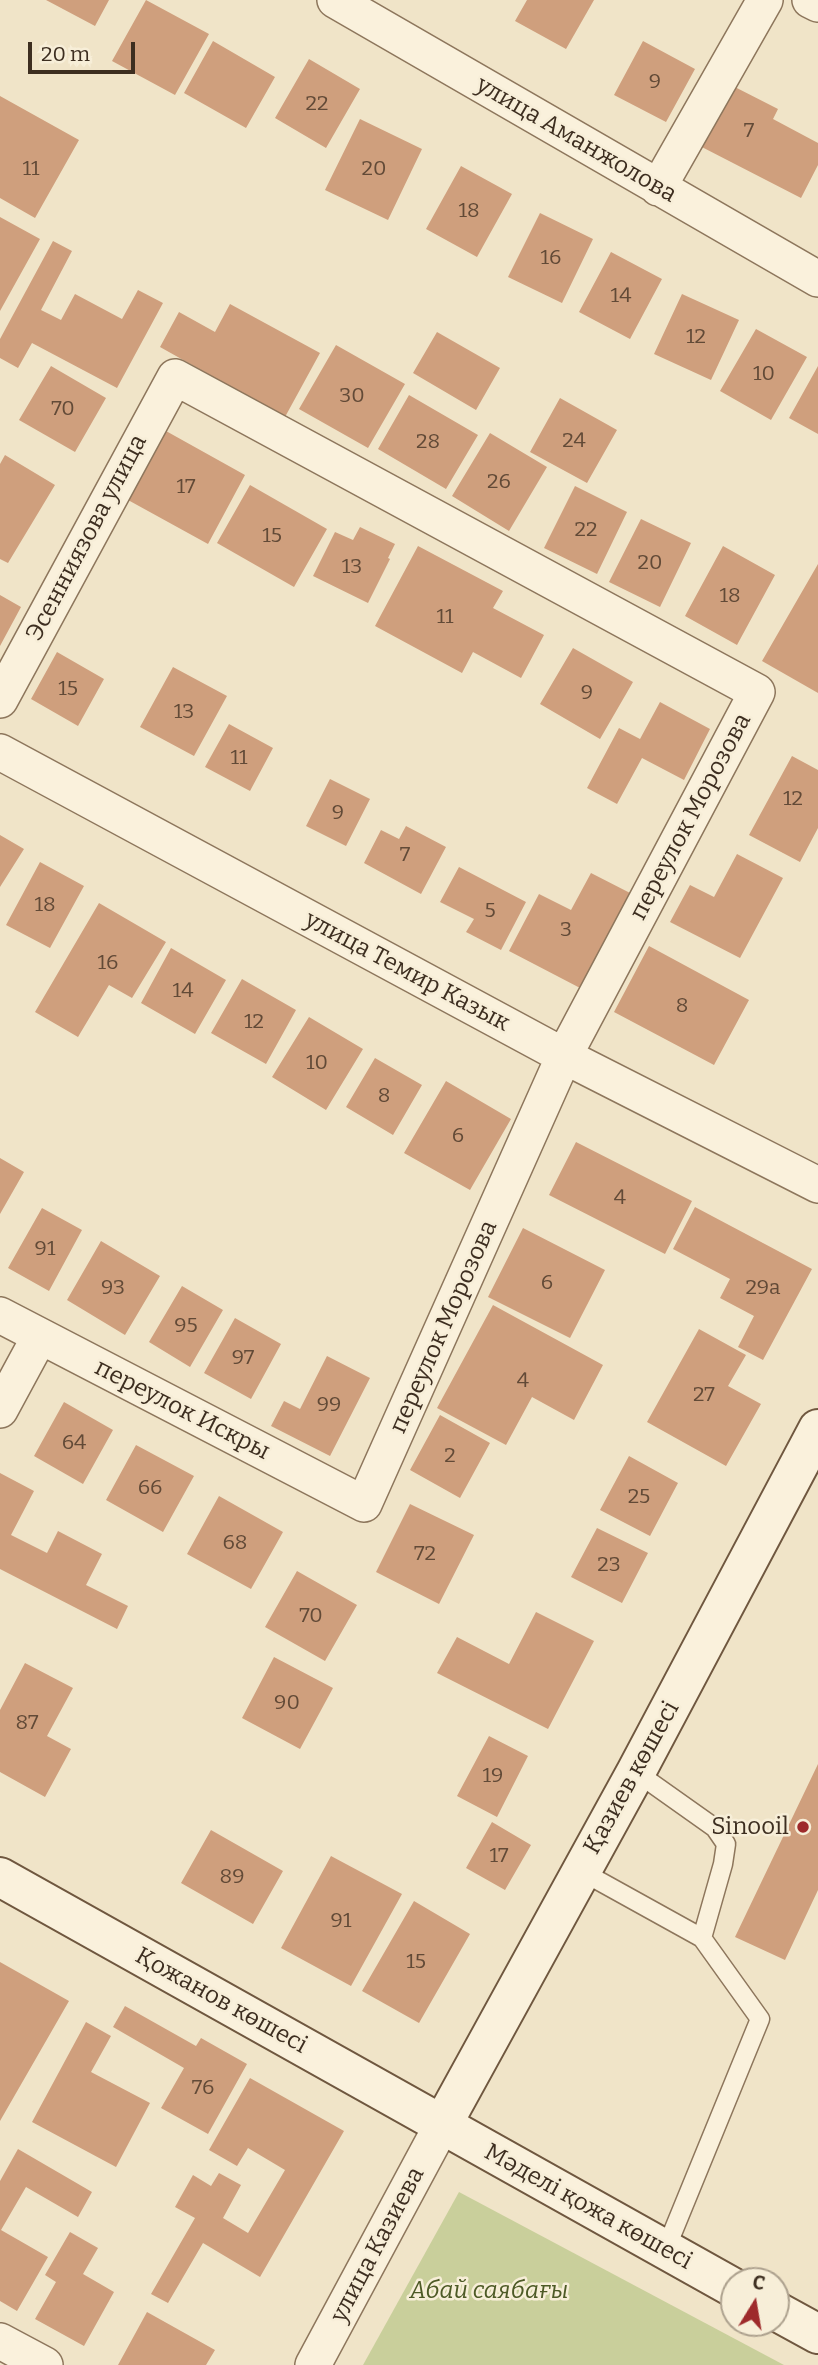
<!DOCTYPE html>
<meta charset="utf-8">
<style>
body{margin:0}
#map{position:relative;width:818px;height:2365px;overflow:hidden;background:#f0e4c8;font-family:Bitter,serif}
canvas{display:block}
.north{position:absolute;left:720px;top:2267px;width:70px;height:70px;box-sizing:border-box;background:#f7eed8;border:2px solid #ada18e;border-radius:50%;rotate:11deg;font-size:19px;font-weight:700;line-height:28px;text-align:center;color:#3d2e20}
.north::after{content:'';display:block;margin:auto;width:24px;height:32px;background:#9e2a2b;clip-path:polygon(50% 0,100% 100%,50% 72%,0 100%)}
.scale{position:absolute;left:28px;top:42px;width:107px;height:32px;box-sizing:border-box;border:4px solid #3d2e20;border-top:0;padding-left:9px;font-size:21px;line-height:24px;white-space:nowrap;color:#3d2e20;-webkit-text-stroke:5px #f7eed8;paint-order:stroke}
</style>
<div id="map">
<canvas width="818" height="2365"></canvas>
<div class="north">С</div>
<div class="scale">20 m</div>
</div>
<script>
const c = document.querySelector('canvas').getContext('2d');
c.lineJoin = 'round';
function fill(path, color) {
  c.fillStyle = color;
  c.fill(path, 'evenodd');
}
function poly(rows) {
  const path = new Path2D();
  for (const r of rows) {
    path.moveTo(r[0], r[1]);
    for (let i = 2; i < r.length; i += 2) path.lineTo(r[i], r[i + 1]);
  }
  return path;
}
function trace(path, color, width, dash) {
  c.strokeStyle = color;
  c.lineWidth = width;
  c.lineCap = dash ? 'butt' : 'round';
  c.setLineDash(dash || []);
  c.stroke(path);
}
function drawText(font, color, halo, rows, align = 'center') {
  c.font = font + ' Bitter,serif';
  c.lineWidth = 5;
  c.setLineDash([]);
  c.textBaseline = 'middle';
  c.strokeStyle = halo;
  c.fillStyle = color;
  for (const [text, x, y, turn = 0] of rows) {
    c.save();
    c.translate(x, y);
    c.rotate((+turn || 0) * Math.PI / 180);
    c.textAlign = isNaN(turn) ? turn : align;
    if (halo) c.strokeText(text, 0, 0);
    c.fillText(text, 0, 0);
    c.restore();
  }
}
fill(poly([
 [459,2192,784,2365,363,2365]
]), '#c9cf9b');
fill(poly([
 [46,0,109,0,95,26],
 [146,0,209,34,175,95,112,61],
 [527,0,594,0,566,49,515,21],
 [213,41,275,77,246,128,184,93],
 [643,41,695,69,666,122,614,95],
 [309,59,360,89,326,148,275,118],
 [727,83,778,109,773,119,818,143,818,165,801,198,696,144],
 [0,96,79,140,35,218,0,198],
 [360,119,422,149,388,220,325,190],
 [461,166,512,194,477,257,426,229],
 [540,213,593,239,562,303,508,277],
 [0,217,40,239,0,311],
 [53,241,72,251,41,310,61,320,75,294,122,319,138,290,163,303,117,388,32,343,18,368,0,358,0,339],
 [611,252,662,279,630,339,579,312],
 [682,294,739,320,711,380,654,354],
 [230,304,320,353,285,417,160,347,179,312,215,332],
 [756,329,807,357,771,420,720,391],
 [437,332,500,368,476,410,413,373],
 [336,345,405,384,368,448,299,409],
 [51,366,106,398,75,452,19,420],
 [818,366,818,434,789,418],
 [409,395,478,435,446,489,378,449],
 [560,398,617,430,587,483,530,452],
 [166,431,245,475,208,544,128,500],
 [490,433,547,467,509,531,452,496],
 [5,455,55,485,8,563,0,559,0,464],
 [250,485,327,529,294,587,217,543],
 [575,486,627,512,597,574,544,548],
 [641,519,691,543,660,607,609,582],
 [360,527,395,544,388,558,390,559,368,603,313,576,335,532,353,540],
 [418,546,503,591,493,608,544,635,521,678,473,652,462,673,375,626],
 [723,546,775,575,737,645,685,616],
 [818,564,818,693,762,661],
 [0,595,21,607,0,646],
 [573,648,633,682,600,739,540,704],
 [57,652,104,679,78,726,31,699],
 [173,667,227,696,194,756,140,727],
 [660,702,710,729,684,780,642,758,617,804,587,788,619,728,640,739],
 [229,724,273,748,250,791,205,767],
 [792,756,818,770,818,828,800,862,749,835],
 [330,779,370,799,346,846,306,826],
 [406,826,446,847,421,894,364,863,381,830,399,839],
 [0,835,24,849,0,887],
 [737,854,783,878,740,958,670,922,690,885,714,897],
 [40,862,84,886,50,948,6,925],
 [459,867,526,902,501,950,466,932,474,919,440,902],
 [591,873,632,894,582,989,509,951,539,894,571,910],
 [99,903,166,942,132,998,109,985,78,1037,35,1012],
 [649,946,749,1000,714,1065,614,1012],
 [171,948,226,980,195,1034,141,1003],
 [242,979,296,1010,266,1064,211,1033],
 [309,1017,363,1049,326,1110,272,1077],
 [375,1058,422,1085,393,1135,346,1107],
 [446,1081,511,1119,470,1190,404,1153],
 [576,1142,692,1201,665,1254,549,1195],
 [0,1158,24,1172,0,1214],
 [695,1207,812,1269,763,1360,738,1347,754,1316,720,1298,730,1279,673,1249],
 [42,1208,82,1230,49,1291,8,1268],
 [523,1228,605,1270,570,1338,488,1297],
 [101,1241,160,1276,125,1335,67,1300],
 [182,1286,223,1310,190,1367,149,1342],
 [493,1305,603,1365,574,1420,532,1397,506,1445,437,1408],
 [235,1318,281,1344,251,1399,204,1373],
 [699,1329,746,1355,728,1386,761,1404,726,1466,647,1422],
 [327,1356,370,1378,330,1456,271,1426,284,1401,300,1409],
 [64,1402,113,1430,83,1484,34,1456],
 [440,1415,490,1443,460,1498,410,1470],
 [136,1445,194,1476,163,1532,106,1500],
 [629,1456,678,1483,650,1536,600,1510],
 [0,1473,34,1491,11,1535,47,1553,58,1531,102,1554,86,1585,128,1606,117,1629,0,1569],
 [219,1496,283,1532,251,1589,187,1554],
 [410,1504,474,1535,439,1604,376,1572],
 [597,1528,648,1553,622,1603,571,1577],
 [297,1571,357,1605,325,1661,265,1627],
 [536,1612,594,1641,548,1729,437,1673,457,1637,509,1664],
 [274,1657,333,1688,300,1749,242,1718],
 [25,1663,73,1688,47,1736,71,1749,45,1797,0,1772,0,1710],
 [489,1736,528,1756,497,1817,457,1796],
 [818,1764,818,1890,785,1960,735,1937],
 [492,1822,531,1845,505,1890,466,1868],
 [211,1830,283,1871,253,1924,181,1883],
 [331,1856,402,1894,351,1986,281,1948],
 [414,1901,470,1934,419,2023,362,1991],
 [0,1962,69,2001,0,2121],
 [125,2006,196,2046,201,2038,247,2064,208,2134,161,2108,184,2068,113,2027],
 [86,2022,111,2036,91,2072,150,2103,116,2167,32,2122],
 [250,2078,344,2131,260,2277,203,2243,168,2303,151,2294,195,2218,175,2207,193,2175,211,2186,219,2173,241,2185,223,2218,248,2233,285,2170,248,2148,237,2166,209,2150],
 [18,2149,92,2192,78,2217,26,2187,1,2230,48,2257,17,2311,0,2301,0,2181],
 [70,2232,98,2248,83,2274,114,2292,84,2346,35,2319,56,2282,45,2275],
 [147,2312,215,2350,206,2365,118,2365]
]), '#cf9f7d');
const lane = poly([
 [636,1772,715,1828,726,1844,723,1864,702,1938],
 [581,1871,702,1938,760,2019,665,2251]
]);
const street = poly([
 [335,0,818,279],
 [810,0,818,4],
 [658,188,765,0],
 [0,700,175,377,757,692,564,1056,364,1504,0,1315],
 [0,752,564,1056,818,1185],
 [0,1410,40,1336],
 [0,2341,45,2365],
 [313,2365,442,2125]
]);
const secondary = poly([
 [0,1877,734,2288],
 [442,2125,636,1772,818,1429],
 [776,2311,818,2334]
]);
trace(lane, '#8d765c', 21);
trace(street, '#8d765c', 38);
trace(secondary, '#6f573f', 42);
trace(lane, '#faf1dc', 18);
trace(street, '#faf1dc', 35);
trace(secondary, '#faf1dc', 38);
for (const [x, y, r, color] of [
 [803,1827,7,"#9e2a2b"]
]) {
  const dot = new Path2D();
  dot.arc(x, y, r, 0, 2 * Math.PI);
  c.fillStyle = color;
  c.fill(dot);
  trace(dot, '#f7eed8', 2.5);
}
drawText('21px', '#624a37', null, [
 ["9",655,82],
 ["22",317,104],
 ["7",749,131],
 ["11",31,169],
 ["20",374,169],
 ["18",469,211],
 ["16",551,258],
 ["14",621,296],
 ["12",696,337],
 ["10",764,374],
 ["30",352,396],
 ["70",63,409],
 ["24",574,441],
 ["28",428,442],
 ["26",499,482],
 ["17",186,487],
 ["22",586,530],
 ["15",272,536],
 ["20",650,563],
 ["13",352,567],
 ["18",730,596],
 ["11",445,617],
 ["15",68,689],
 ["9",587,693],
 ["13",184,712],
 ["11",239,758],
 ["12",793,799],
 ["9",338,813],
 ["7",405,855],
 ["18",45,905],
 ["5",490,911],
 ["3",566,930],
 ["16",108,963],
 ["14",183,991],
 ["8",682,1006],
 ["12",254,1022],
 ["10",317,1063],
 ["8",384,1096],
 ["6",458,1136],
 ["4",620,1198],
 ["91",45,1249],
 ["6",547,1283],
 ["93",113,1288],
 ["29а",763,1288],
 ["95",186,1326],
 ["97",243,1358],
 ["4",523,1381],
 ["27",704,1395],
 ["99",329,1405],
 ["64",74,1443],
 ["2",450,1456],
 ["66",150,1488],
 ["25",639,1497],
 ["68",235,1543],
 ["72",425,1554],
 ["23",609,1565],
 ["70",311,1616],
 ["90",287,1703],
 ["87",27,1723],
 ["19",493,1776],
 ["17",499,1856],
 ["89",232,1877],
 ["91",341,1921],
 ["15",416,1962],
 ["76",203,2088]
]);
drawText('24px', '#3d2e20', '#f7eed8', [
 ["улица Аманжолова",576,140,30],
 ["Эсенниязова улица",87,538,-62],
 ["переулок Морозова",691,817,-62],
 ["улица Темир Казык",407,972,28],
 ["переулок Морозова",444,1327,-66],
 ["переулок Искры",182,1410,27],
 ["Қазиев көшесі",632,1778,-61],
 ["Қожанов көшесі",221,2001,29],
 ["Мәделі қожа көшесі",588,2207,29],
 ["улица Казиева",378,2245,-62]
]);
drawText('24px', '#3d2e20', '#f7eed8', [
 ["Sinooil",789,1827]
], 'right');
drawText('italic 24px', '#4d5a26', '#f7eed8', [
 ["Абай саябағы",489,2291]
]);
</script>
